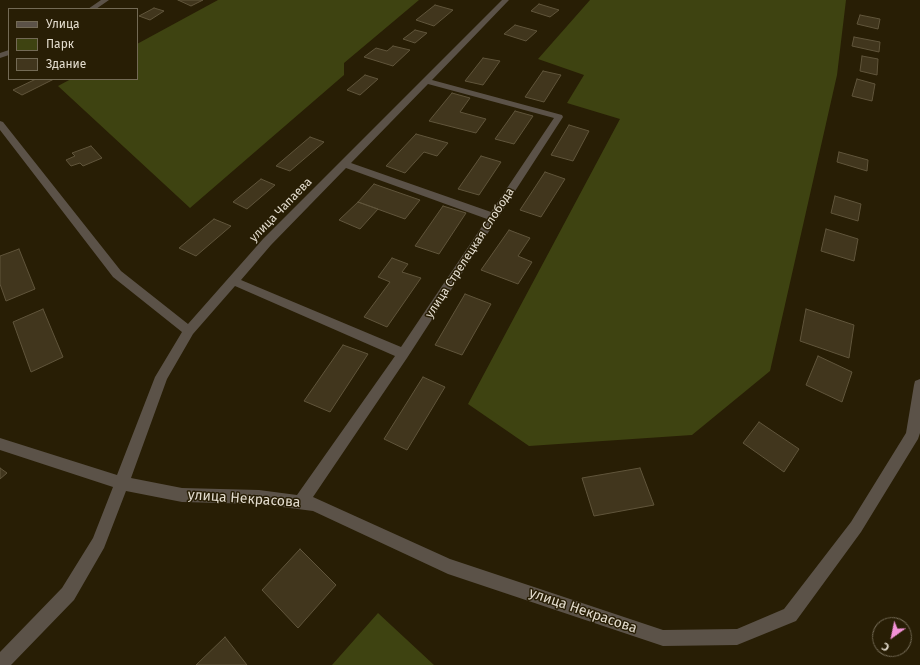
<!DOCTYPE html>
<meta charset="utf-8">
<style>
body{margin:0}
#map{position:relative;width:920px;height:665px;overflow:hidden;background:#281e05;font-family:"Fira Sans",sans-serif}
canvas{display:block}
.legend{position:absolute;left:8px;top:8px;width:130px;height:72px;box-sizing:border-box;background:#281e05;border:1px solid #736a55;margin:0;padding:5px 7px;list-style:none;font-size:12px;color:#e3dcce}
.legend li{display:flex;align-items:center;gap:8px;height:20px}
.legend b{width:20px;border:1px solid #736a55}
.north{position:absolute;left:872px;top:617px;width:40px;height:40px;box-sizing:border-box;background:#281e05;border:1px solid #736a55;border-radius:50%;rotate:213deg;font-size:11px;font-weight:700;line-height:16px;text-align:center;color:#e3dcce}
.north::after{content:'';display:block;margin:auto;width:14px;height:18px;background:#f391d6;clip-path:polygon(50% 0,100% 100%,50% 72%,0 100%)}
</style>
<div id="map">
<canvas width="920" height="665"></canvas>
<ul class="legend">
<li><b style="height:5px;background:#5b5248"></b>Улица</li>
<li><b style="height:11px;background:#3e4311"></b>Парк</li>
<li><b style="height:11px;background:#41361d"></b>Здание</li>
</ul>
<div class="north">С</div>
</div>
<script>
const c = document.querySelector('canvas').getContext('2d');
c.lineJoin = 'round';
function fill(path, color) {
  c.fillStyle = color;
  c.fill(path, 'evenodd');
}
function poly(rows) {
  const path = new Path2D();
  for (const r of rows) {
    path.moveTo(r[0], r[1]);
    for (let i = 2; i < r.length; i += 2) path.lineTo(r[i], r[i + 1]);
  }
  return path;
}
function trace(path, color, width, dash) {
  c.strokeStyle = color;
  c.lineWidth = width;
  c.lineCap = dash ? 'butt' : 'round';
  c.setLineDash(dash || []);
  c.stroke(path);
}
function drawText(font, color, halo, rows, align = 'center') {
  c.font = font + ' "Fira Sans",sans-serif';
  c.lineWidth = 3;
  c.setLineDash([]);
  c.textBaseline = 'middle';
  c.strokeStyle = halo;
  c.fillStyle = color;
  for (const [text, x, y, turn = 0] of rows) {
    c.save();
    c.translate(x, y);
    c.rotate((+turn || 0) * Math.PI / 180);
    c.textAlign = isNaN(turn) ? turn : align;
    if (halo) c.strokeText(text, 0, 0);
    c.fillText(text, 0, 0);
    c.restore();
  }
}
fill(poly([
 [218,0,419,0,344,63,344,75,190,208,58,86,71,79,137,79,137,44],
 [590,0,846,0,837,75,770,371,692,435,529,446,468,404,620,119,567,103,584,75,538,59],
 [378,613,434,665,332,665]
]), '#3e4311');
const building = poly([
 [178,0,203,0,191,6,178,0],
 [539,4,559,10,550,17,531,11,539,4],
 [435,5,453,10,434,26,416,20,435,5],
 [154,8,164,11,150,20,139,16,154,8],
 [860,15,880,19,878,29,857,24,860,15],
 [515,25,537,31,526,41,504,34,515,25],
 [415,30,427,33,415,43,403,39,415,30],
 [854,37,880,42,879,52,852,46,854,37],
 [393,46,410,50,393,66,364,57,376,48,387,51,393,46],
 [862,56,878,59,877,75,860,71,862,56],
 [483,58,500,61,483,85,465,81,483,58],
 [543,71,561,75,544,102,525,97,543,71],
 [365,75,378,79,360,95,347,90,365,75],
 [36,79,54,79,22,95,13,90,36,79],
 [857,79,875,84,872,101,852,96,857,79],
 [452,93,470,98,460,112,486,119,476,133,429,121,452,93],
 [515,111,533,116,514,144,495,139,515,111],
 [569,125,589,131,573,161,551,155,569,125],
 [416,134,448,143,437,156,424,152,405,173,386,166,416,134],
 [310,137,324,142,290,171,276,166,310,137],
 [91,146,102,158,83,166,80,163,71,166,66,160,75,156,72,153,91,146],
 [839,152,868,160,867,171,837,162,839,152],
 [481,156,501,162,479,195,458,189,481,156],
 [545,172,565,179,541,217,520,210,545,172],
 [261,179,275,185,247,209,233,202,261,179],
 [374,184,420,200,405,219,358,202,374,184],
 [835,196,861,204,858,221,831,213,835,196],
 [358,202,378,209,360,229,339,220,358,202],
 [443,206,466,213,439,254,415,246,443,206],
 [214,219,231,226,196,256,179,248,214,219],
 [826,229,858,239,854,261,821,251,826,229],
 [509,230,530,238,518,256,532,262,518,284,481,270,509,230],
 [19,249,35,289,6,301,0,284,0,256,19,249],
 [392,258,408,264,402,272,421,278,387,327,364,317,390,282,378,277,392,258],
 [465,294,491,304,462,355,435,345,465,294],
 [43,309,63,357,31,372,13,322,43,309],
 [806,309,854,325,849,358,800,341,806,309],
 [343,345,368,354,330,412,304,401,343,345],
 [818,356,852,372,842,402,806,385,818,356],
 [423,377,445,387,407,450,384,439,423,377],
 [759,422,799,449,784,472,743,443,759,422],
 [0,468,7,473,0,479,0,468],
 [640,468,654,505,594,516,582,478,640,468],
 [300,549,336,585,298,628,262,590,300,549],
 [225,637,247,665,196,665,225,637]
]);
fill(building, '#41361d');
trace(building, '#60553b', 1);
fill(poly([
 [101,0,109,0,96,9,88,9,101,0],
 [502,0,509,0,432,80,562,115,563,117,407,358,313,497,450,559,663,630,737,629,784,609,851,522,906,433,914,385,915,381,920,379,920,433,918,439,861,532,796,621,737,645,663,646,448,574,313,511,259,504,182,502,126,491,104,548,74,600,11,665,0,665,0,652,62,588,93,538,113,487,0,450,0,438,117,475,155,377,182,332,113,277,0,130,0,121,3,122,121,271,188,324,263,239,502,0],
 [428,84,554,118,491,212,351,163,428,84],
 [346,168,487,219,401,347,241,280,271,245,346,168],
 [235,286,395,356,297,495,259,490,182,488,131,478,167,379,193,334,235,286],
 [9,50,9,55,0,58,0,53,9,50]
]), '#5b5248');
drawText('12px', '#e3dcce', '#281e05', [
 ["улица Чапаева",281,210,-46],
 ["улица Стрелецкая Слобода",470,253,-57]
]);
drawText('14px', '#e3dcce', '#281e05', [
 ["улица Некрасова",244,499,4],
 ["улица Некрасова",583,611,19]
]);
</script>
